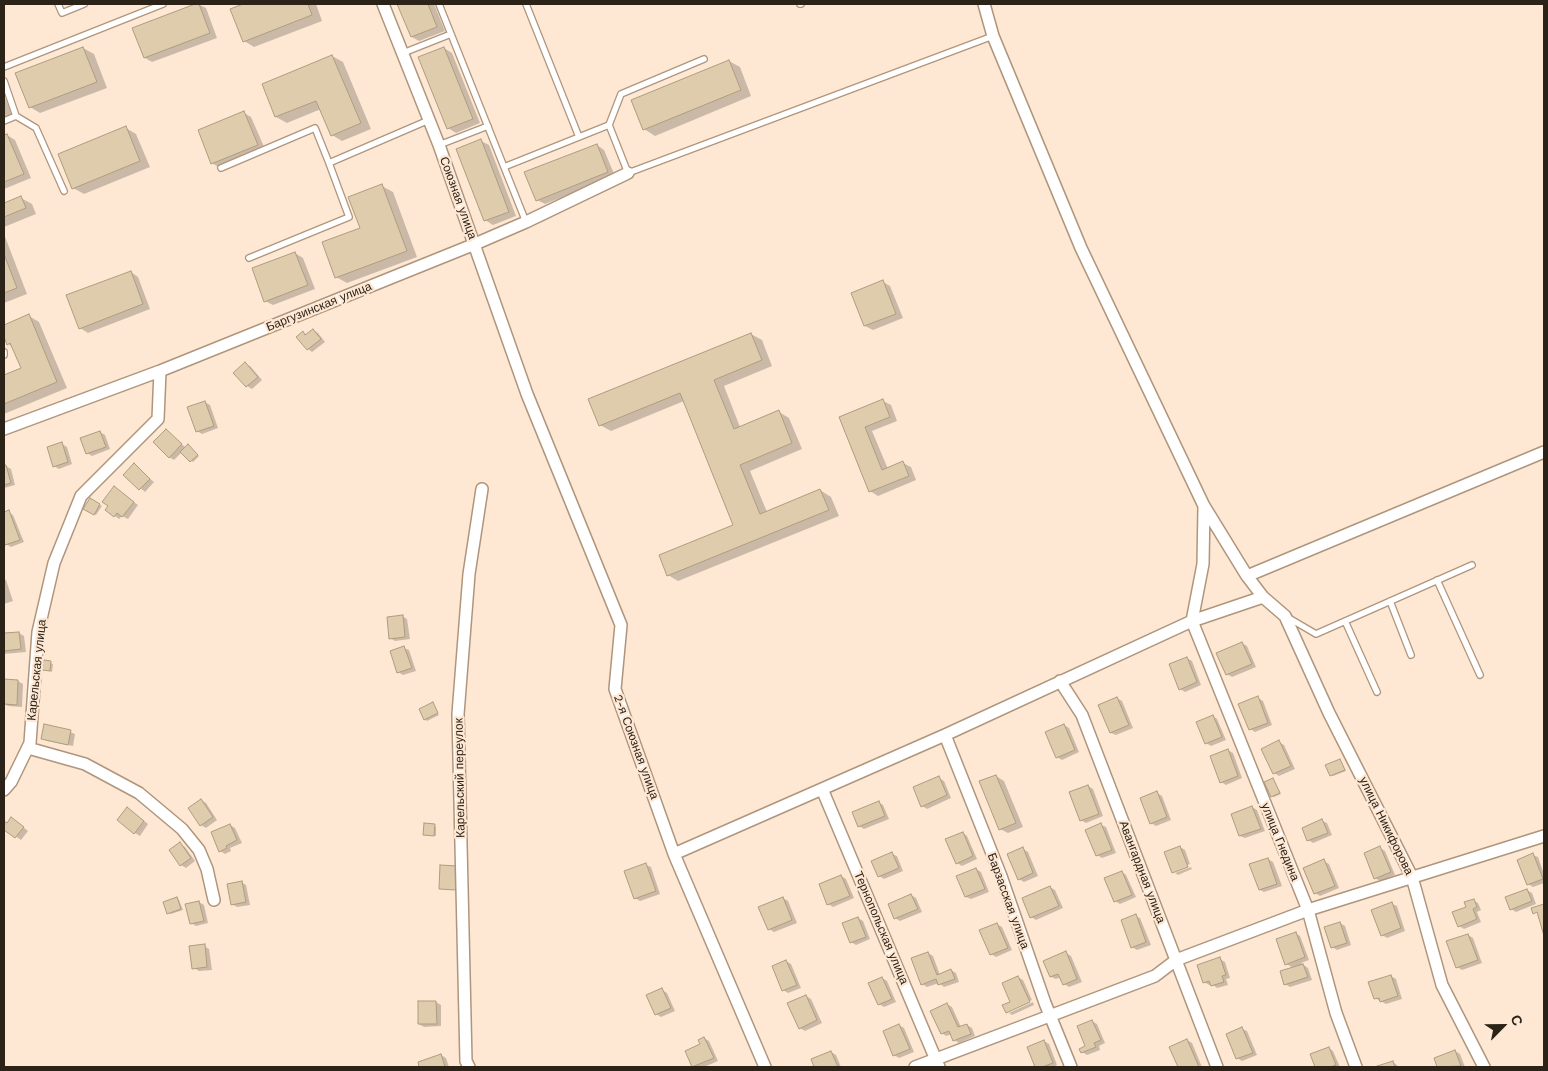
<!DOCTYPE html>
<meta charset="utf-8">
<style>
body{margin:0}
#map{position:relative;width:1548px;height:1071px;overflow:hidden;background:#fee8d3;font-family:"Work Sans",sans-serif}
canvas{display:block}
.frame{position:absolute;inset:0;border:5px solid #2b2218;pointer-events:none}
.north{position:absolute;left:1478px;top:1001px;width:50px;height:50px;-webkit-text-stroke:4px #fee8d3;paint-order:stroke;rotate:67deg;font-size:14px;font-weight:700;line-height:20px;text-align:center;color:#2b2218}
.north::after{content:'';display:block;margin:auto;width:18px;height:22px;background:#2b2218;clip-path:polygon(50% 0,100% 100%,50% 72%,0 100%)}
</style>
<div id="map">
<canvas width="1548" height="1071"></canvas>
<div class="frame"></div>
<div class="north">С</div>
</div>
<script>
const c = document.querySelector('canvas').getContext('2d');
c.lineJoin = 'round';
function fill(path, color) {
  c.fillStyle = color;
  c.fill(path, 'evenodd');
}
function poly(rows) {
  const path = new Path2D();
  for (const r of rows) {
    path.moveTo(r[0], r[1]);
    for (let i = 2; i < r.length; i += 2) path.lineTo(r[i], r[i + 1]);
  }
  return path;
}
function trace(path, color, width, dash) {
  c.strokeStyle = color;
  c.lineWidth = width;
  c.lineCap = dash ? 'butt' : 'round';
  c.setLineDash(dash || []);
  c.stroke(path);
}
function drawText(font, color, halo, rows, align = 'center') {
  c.font = font + ' "Work Sans",sans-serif';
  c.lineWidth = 4.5;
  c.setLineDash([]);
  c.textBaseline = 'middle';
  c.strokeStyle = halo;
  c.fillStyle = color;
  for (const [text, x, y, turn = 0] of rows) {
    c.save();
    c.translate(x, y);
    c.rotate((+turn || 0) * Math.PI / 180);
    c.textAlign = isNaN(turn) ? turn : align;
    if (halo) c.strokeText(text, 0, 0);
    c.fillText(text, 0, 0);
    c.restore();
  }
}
fill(poly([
 [198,4,206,8,217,38,152,62,145,58,134,28],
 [247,4,316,4,322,21,254,47,244,41,231,10],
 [399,4,434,4,445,31,419,41,412,37],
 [83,48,94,54,107,88,40,113,30,107],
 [444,48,452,53,480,123,456,133,448,128],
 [332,56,343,62,371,129,342,141,332,135,321,109,287,123,276,117,263,85],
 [729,61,740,67,751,96,655,136,644,129],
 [4,95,13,118,4,122],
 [244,113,251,117,265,149,220,168,212,163],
 [126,128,136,134,150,167,84,194,73,188],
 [7,135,15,140,31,178,4,189,4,136],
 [481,141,489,145,516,216,493,225,485,220],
 [597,145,604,150,615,176,545,204,537,200],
 [382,186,393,192,417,257,347,283,336,277],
 [21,198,32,204,36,214,4,227,4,204],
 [4,234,27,294,4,303],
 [295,253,303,258,315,289,273,305,265,301],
 [131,272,138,277,150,309,88,333,80,328],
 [883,282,890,286,903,318,873,330,865,326],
 [29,316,39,322,67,388,4,414,4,377,22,369,13,347,8,344,4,334,4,326],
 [313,330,318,333,325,342,312,352,308,349,303,333,307,335],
 [751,334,762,340,772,366,724,386,740,427,779,412,789,418,802,449,750,471,767,512,820,490,831,497,839,516,678,581,668,575,735,526,684,401,611,431,600,425],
 [245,364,250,366,262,380,252,389,247,386,235,373],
 [883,401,891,405,897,421,872,431,888,469,903,463,911,467,916,480,878,496,870,491,840,418],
 [205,402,210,405,218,428,202,434,197,431],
 [166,430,186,448,190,447,199,456,193,462,182,452,174,460,169,457],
 [100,432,105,435,110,449,92,456,87,453],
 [62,444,67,447,72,464,59,469,54,466],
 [134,465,154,482,145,492,125,475],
 [6,466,11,469,15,485,4,488,4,467],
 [119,491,138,505,128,519,122,516,119,519,115,516],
 [90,500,102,506,96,515,85,509],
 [8,512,13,515,24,542,11,547,6,544,4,538,4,514],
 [4,579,6,580,13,601,4,604],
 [402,616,407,619,410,639,395,641,390,638],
 [19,633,24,636,26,652,4,654,4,635],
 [1242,643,1247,646,1256,667,1232,677,1227,674],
 [404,648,409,650,416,671,403,675,398,672],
 [1187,658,1192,661,1201,685,1185,692,1180,689],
 [45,661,53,664,52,672,43,669],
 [4,681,18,681,23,684,22,707,8,706,4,704],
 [1117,698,1122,701,1133,728,1116,735,1111,733],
 [1258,698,1263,701,1272,725,1255,732,1250,729],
 [432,704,439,715,427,721,425,719],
 [1213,716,1217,719,1226,740,1211,746,1206,743],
 [1064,725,1069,728,1079,752,1062,760,1057,757],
 [70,732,75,734,73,746,47,741,42,738],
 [1279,742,1284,745,1295,769,1279,776,1274,773],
 [1228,750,1233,753,1242,778,1226,785,1221,782],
 [1340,760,1346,771,1333,776,1331,775],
 [996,776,1004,781,1023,827,1008,833,1000,829],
 [939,778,944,781,951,798,927,809,922,806],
 [1273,779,1281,794,1274,797,1271,796],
 [1088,786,1093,789,1103,816,1086,823,1081,820],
 [1157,793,1162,796,1171,820,1156,826,1151,823],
 [201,800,206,803,217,820,206,828,201,825],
 [878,802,883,805,889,819,864,829,859,826],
 [1252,807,1257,810,1265,831,1245,838,1240,836],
 [128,808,148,824,140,836,135,833],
 [16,821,28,831,21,840,4,828,4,822,7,824],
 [1322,821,1327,823,1332,835,1313,843,1308,840],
 [230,825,235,828,242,843,230,848,231,851,225,854,220,851],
 [1101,825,1106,827,1116,853,1102,858,1097,855],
 [434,826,436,827,436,836,424,834],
 [963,833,967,836,977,859,962,866,957,863],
 [180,844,185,847,195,861,186,868,181,865],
 [1180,847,1185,850,1190,864,1174,870,1174,873,1173,872],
 [1380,848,1385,851,1395,875,1380,881,1375,878],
 [1023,849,1028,852,1038,876,1024,882,1019,879],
 [892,854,897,856,903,871,884,879,879,876],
 [1533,855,1538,857,1544,874,1544,883,1533,887,1528,884],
 [1268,859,1273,862,1282,886,1264,892,1260,890],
 [1324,861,1329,864,1339,888,1320,896,1315,893],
 [646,865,651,867,660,894,640,901,635,898],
 [1191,867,1192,869,1178,875,1175,873],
 [976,869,981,872,989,892,971,899,966,897],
 [1122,872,1126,875,1136,897,1120,904,1115,901],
 [841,876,846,879,854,898,833,907,828,904],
 [241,882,246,885,250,905,237,907,232,904],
 [1050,887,1055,890,1063,908,1036,920,1031,917],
 [1527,890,1532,893,1536,904,1516,912,1511,909],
 [911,895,916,898,922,912,900,921,895,918],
 [177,898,179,900,183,910,171,914,168,913],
 [783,898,788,901,797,923,774,932,769,929],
 [1473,900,1478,903,1481,910,1477,912,1481,922,1464,929,1459,926,1468,907],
 [199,902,204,905,208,923,196,926,191,923],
 [1392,904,1397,906,1405,931,1387,938,1382,935],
 [1135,916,1140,918,1151,945,1137,950,1132,947],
 [858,918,863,921,870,939,856,945,851,942],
 [1340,923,1345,926,1351,945,1337,950,1332,947],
 [997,924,1002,927,1012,950,996,957,991,954],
 [1295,933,1300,936,1309,960,1301,963,1308,968,1312,980,1290,987,1285,984,1294,968,1286,964],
 [1468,935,1473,938,1482,963,1462,970,1457,967],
 [204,946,209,949,212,970,199,971,194,968],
 [928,953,933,956,940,975,951,970,956,973,959,982,944,987,939,983,927,987,922,984],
 [1066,953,1071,956,1082,982,1069,987,1064,984,1061,977,1056,979,1051,977],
 [1220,959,1225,962,1230,978,1226,979,1228,985,1217,988,1212,984,1209,985,1204,982],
 [786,961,791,964,801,988,788,993,783,990],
 [1391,976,1396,979,1402,999,1386,1004,1375,998],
 [1018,977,1023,980,1032,1000,1008,1010,1008,1013,1007,1012,1012,1002],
 [882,978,887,981,896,1002,884,1007,879,1004],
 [662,990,667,993,675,1011,661,1017,656,1014],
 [806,996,811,999,822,1023,805,1031,800,1028],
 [436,1002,441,1005,441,1026,424,1027,419,1024],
 [1033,1002,1034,1005,1012,1015,1009,1013],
 [947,1004,952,1007,961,1027,967,1025,972,1028,975,1036,959,1043,954,1040,952,1034,946,1036,942,1033],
 [1092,1021,1097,1024,1105,1043,1099,1046,1100,1050,1087,1055,1082,1052,1087,1047],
 [899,1025,904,1028,914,1052,899,1058,894,1055],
 [1242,1029,1247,1031,1257,1055,1242,1061,1237,1058],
 [704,1038,709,1041,718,1061,704,1067,694,1067,687,1052,702,1045],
 [1187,1040,1192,1043,1202,1067,1179,1067,1171,1048],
 [1044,1041,1049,1044,1057,1065,1053,1067,1036,1067,1028,1048],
 [1329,1048,1333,1051,1340,1067,1317,1067,1312,1055],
 [1455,1051,1460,1054,1465,1067,1439,1067,1435,1059],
 [831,1052,836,1055,841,1067,815,1067,812,1060],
 [441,1055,446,1058,449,1067,421,1067,419,1063],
 [1393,1062,1399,1067,1378,1067]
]), '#0003');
const building = poly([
 [195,4,199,4,210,33,144,58,132,28,195,4],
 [243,4,308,4,312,15,243,42,230,9,243,4],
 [397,4,428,4,437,27,411,37,397,4],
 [83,47,97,82,29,108,15,73,83,47],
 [444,47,473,119,447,129,418,57,444,47],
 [332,55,361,123,331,136,316,101,275,117,262,84,332,55],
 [729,60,741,90,643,130,631,100,729,60],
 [244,111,258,145,211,164,198,130,244,111],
 [126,126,140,161,72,189,58,154,126,126],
 [7,134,24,174,4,182,4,135,7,134],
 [481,139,509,212,484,221,456,149,481,139],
 [597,144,608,172,536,201,524,172,597,144],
 [382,184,407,251,335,278,322,242,360,228,348,197,382,184],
 [21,196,26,208,4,217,4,203,21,196],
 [295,252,308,285,264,302,252,268,295,252],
 [4,254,17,288,4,293,4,254],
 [131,271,143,304,79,329,66,295,131,271],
 [883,280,896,314,864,326,851,293,883,280],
 [29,314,57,382,4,404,4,375,21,368,10,343,7,345,4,337,4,325,29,314],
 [313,329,321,339,307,350,296,337,303,331,305,335,313,329],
 [751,333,762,360,714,380,734,429,779,410,792,443,740,465,760,514,820,489,829,510,667,576,659,555,733,525,680,393,599,426,588,399,751,333],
 [245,362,258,377,246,387,233,373,245,362],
 [883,399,890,417,865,427,882,470,903,461,909,476,869,492,839,417,883,399],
 [205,401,214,426,196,432,187,407,205,401],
 [166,429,182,444,169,458,153,442,166,429],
 [100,431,106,447,86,454,80,438,100,431],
 [62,442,68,462,53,467,47,447,62,442],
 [188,444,198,455,190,462,180,452,188,444],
 [134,463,150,479,139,490,123,475,134,463],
 [4,465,6,465,11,483,4,485,4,465],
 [114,486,134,502,122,517,117,513,114,517,105,510,108,506,102,502,114,486],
 [90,498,100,504,94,515,83,509,90,498],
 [9,510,20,540,5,545,4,542,4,512,9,510],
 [403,615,405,637,389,639,387,617,403,615],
 [19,632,21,649,4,651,4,633,19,632],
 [1242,642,1252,664,1226,675,1216,653,1242,642],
 [404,646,412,668,397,673,390,651,404,646],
 [1187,657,1197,682,1179,690,1169,664,1187,657],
 [44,660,51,661,50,671,42,670,44,660],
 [4,679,18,680,17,705,4,704,4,679],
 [1258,696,1268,723,1249,730,1238,704,1258,696],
 [1117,697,1129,725,1110,733,1098,705,1117,697],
 [433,702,438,713,424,720,419,709,433,702],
 [1213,715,1222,737,1205,744,1196,722,1213,715],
 [44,724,71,730,68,745,41,739,44,724],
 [1064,724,1075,750,1056,758,1045,732,1064,724],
 [1279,740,1291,766,1273,774,1261,749,1279,740],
 [1228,749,1238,776,1220,783,1210,756,1228,749],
 [1340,759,1345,770,1330,776,1325,765,1340,759],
 [996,775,1016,823,999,830,979,781,996,775],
 [939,776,947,795,921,807,913,787,939,776],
 [1273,778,1280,793,1271,797,1264,782,1273,778],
 [1088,785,1099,814,1080,821,1069,792,1088,785],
 [1157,791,1167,817,1150,824,1140,798,1157,791],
 [201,799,213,817,200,826,188,808,201,799],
 [879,801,885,816,858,827,852,812,879,801],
 [1252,806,1261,829,1239,836,1231,814,1252,806],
 [127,807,144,821,134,834,117,820,127,807],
 [11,817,24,827,15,838,4,830,4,821,7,823,11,817],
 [1322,819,1328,833,1307,841,1302,828,1322,819],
 [424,823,435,824,434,836,423,835,424,823],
 [1101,823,1112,850,1096,856,1085,830,1101,823],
 [230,824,237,840,226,846,227,848,219,852,211,832,230,824],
 [963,832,973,856,956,864,945,839,963,832],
 [180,842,191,858,180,866,169,850,180,842],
 [1180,846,1188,867,1172,873,1164,852,1180,846],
 [1380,846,1391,872,1374,879,1364,853,1380,846],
 [1023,847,1033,873,1018,880,1007,854,1023,847],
 [892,852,899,868,878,877,871,861,892,852],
 [1533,853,1543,879,1527,885,1517,860,1533,853],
 [1268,858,1277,884,1259,890,1249,864,1268,858],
 [1324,859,1335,886,1314,894,1303,868,1324,859],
 [646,863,656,891,634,899,624,871,646,863],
 [440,865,457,866,456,890,439,889,440,865],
 [976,868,985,889,965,897,956,876,976,868],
 [1122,871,1132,895,1114,902,1104,878,1122,871],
 [841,875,850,896,827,905,819,884,841,875],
 [242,881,246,902,231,905,227,884,242,881],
 [1050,886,1059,906,1030,918,1022,898,1050,886],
 [1527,889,1532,901,1510,910,1505,897,1527,889],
 [911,894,918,909,894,919,888,904,911,894],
 [177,897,181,909,167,914,163,902,177,897],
 [783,897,792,920,768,930,758,907,783,897],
 [1474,899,1477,907,1473,909,1477,919,1458,927,1452,912,1466,907,1464,902,1474,899],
 [199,901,204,921,190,924,185,904,199,901],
 [1392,902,1401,928,1381,936,1371,910,1392,902],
 [1544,904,1544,936,1537,912,1533,914,1531,908,1544,904],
 [1136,914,1146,942,1131,948,1121,920,1136,914],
 [858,917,866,937,850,943,842,923,858,917],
 [1340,922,1347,943,1331,948,1324,927,1340,922],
 [997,923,1008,948,990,955,979,930,997,923],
 [1296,932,1305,957,1285,965,1276,939,1296,932],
 [1468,934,1478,960,1456,968,1446,941,1468,934],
 [205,944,207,967,192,969,189,946,205,944],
 [1066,951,1077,979,1063,985,1058,974,1050,977,1043,961,1066,951],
 [928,952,937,975,951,969,955,979,938,985,936,979,921,985,911,958,928,952],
 [1220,957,1226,975,1222,976,1224,982,1211,986,1209,981,1203,983,1197,965,1220,957],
 [786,960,797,985,782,991,772,966,786,960],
 [1303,964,1308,977,1284,985,1280,971,1303,964],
 [1391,975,1398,996,1380,1002,1379,998,1374,999,1368,982,1391,975],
 [1018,976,1030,1002,1006,1013,1002,1005,1010,1002,1002,983,1018,976],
 [882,977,892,999,878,1005,868,983,882,977],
 [662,988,671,1008,655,1015,646,995,662,988],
 [806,995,817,1020,799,1029,787,1003,806,995],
 [418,1001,436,1001,437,1024,418,1024,418,1001],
 [947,1003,958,1027,967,1024,971,1034,953,1041,949,1031,941,1034,930,1011,947,1003],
 [1092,1020,1101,1040,1094,1043,1096,1047,1081,1053,1079,1049,1085,1046,1077,1026,1092,1020],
 [899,1024,910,1049,893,1056,883,1031,899,1024],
 [1242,1027,1253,1053,1236,1059,1226,1034,1242,1027],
 [704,1037,714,1058,692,1067,685,1051,700,1044,698,1040,704,1037],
 [1187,1039,1199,1067,1178,1067,1169,1047,1187,1039],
 [1044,1040,1053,1063,1042,1067,1035,1067,1027,1047,1044,1040],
 [1329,1047,1336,1065,1330,1067,1315,1067,1310,1054,1329,1047],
 [1455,1050,1461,1066,1437,1067,1434,1058,1455,1050],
 [831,1051,838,1067,814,1067,811,1059,831,1051],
 [441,1054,445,1067,419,1067,418,1062,441,1054],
 [1393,1061,1395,1067,1374,1067,1393,1061]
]);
fill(building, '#dfccad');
trace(building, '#ae9c7e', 1);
const lane = poly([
 [58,4,62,13,84,4],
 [439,4,504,167,609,125],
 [526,4,579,137],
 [800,4,801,4],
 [403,53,451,34],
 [704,59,621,94,609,125,628,173,993,36],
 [4,67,163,4],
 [4,81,16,116,4,121],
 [16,116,36,128,64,191],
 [439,145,488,126],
 [504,167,526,222],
 [221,168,315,128,329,163],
 [249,258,349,217,329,163,429,120],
 [4,352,4,355],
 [1437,580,1480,675],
 [1390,601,1411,655],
 [1287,617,1316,634,1472,565],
 [1345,621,1377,692]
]);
const street = poly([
 [383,4,439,145,527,394,621,625,615,689,674,854,765,1067],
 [984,4,993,36,1081,248,1204,506,1247,576,1263,597,1285,616,1329,713,1412,877,1442,985,1484,1067],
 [4,429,160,371,475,244,526,222,628,173],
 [1204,507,1203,564,1192,621,1308,910,1336,1013,1356,1067],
 [1247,576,1544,452],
 [1060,681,1082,715,1217,1067],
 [945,735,1001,876,1045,1003,1071,1067],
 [28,748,85,764,139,793,182,829,199,850,207,869,214,900],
 [822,789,939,1067],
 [4,790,11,782,30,743,38,632,54,563,81,496,158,419,160,371],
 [674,854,945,735,1192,621,1263,597],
 [469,1067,466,1061,458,714,469,574,482,489],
 [915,1067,1155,976,1176,960,1308,910,1544,836]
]);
trace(lane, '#af957c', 8);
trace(street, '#af957c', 14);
trace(lane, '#fff', 5.5);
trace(street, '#fff', 11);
drawText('12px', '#2b2218', '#fee8d3', [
 ["Союзная улица",458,198,70],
 ["Баргузинская улица",319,307,-22],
 ["Карельская улица",37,670,-84],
 ["2-я Союзная улица",636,747,70],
 ["Карельский переулок",460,778,-91],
 ["улица Никифорова",1386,826,64],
 ["улица Гнедина",1280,842,68],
 ["Авангардная улица",1142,872,69],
 ["Барзасская улица",1008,901,70],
 ["Тернопольская улица",881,928,67]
]);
</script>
